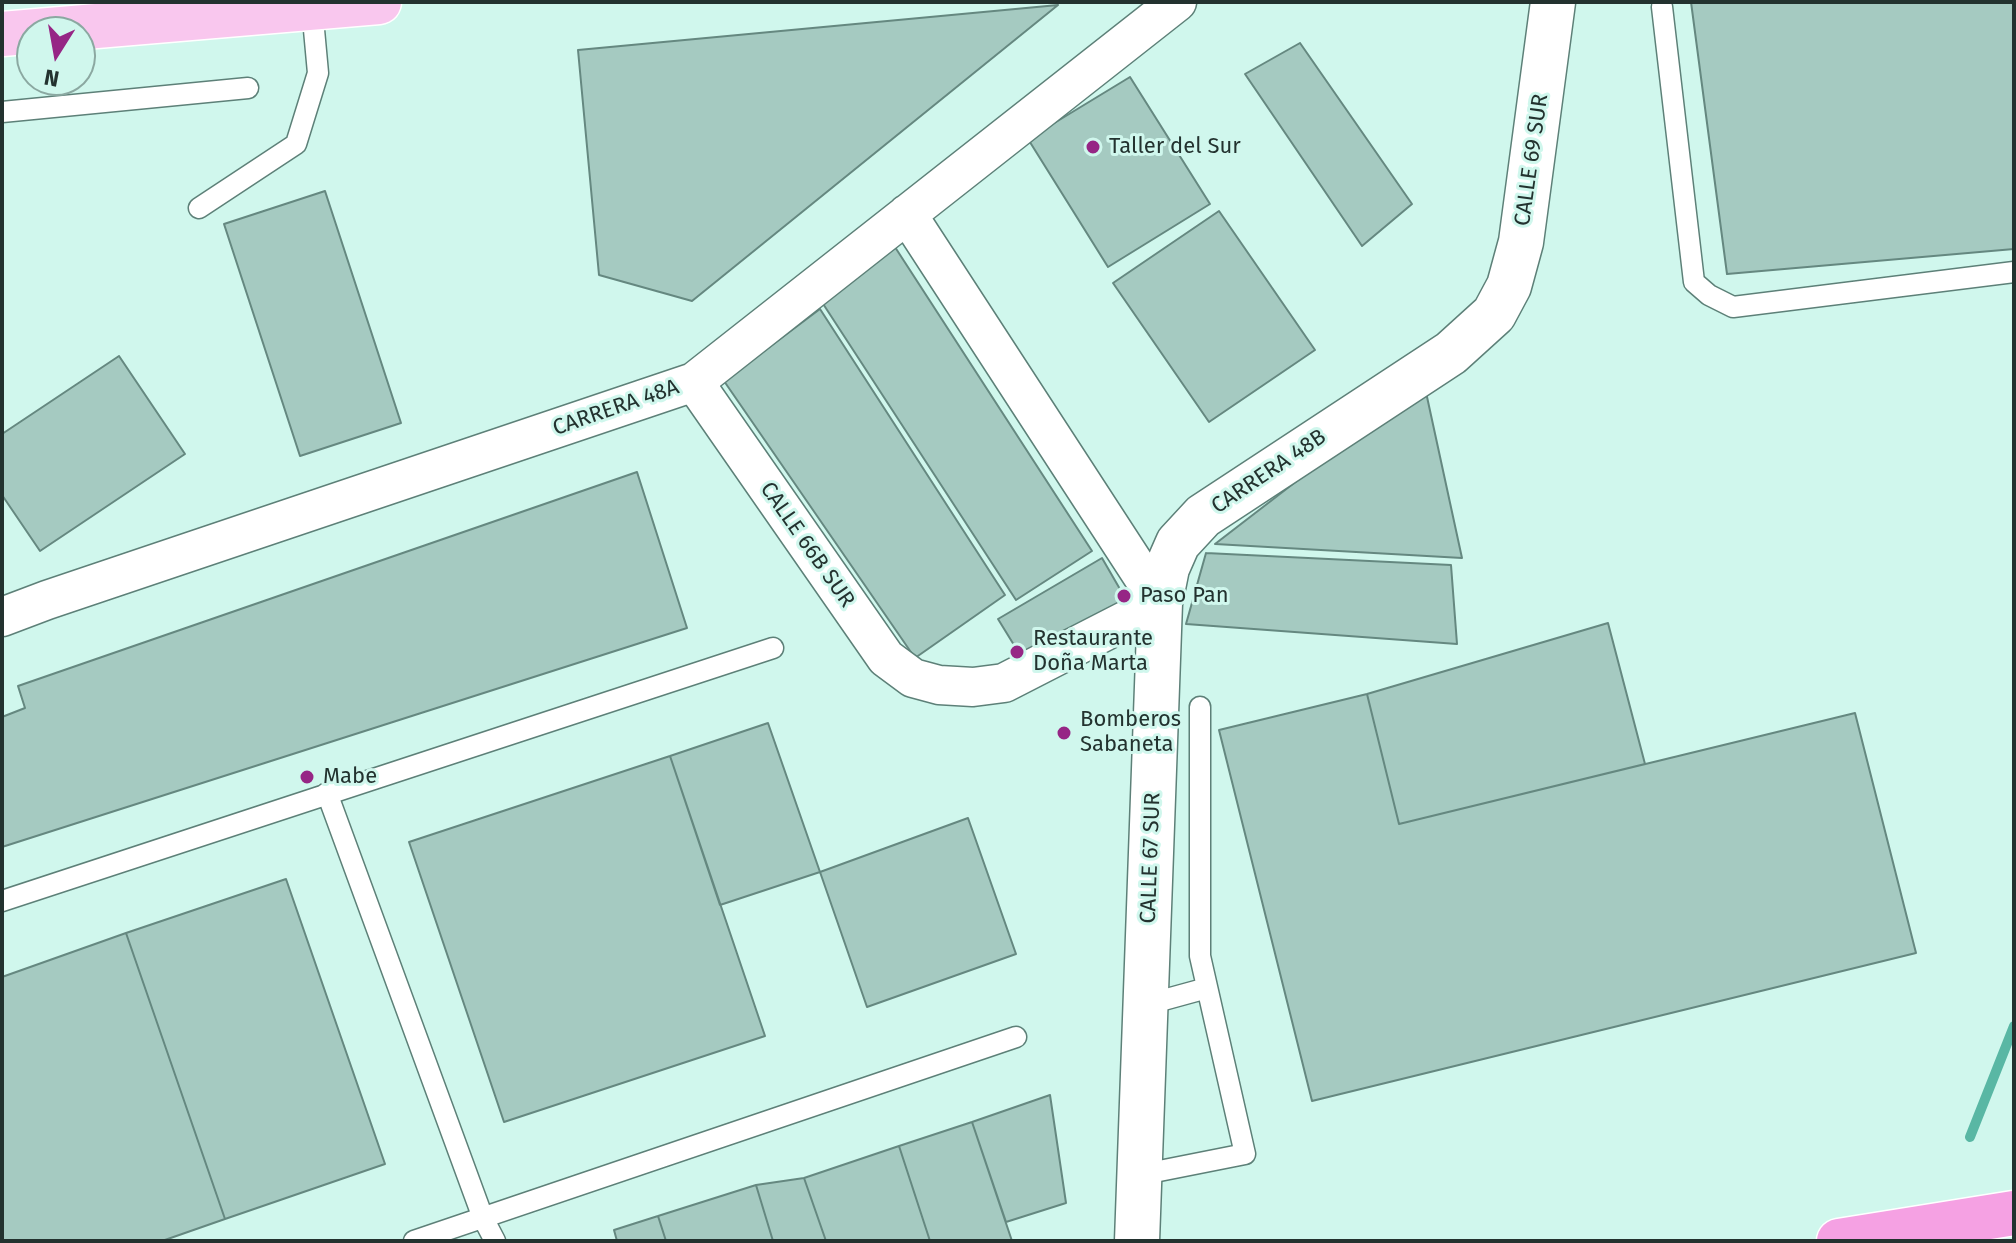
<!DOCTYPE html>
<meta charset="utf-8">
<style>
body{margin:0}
#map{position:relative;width:2016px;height:1243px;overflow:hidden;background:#d0f7ed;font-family:"Fira Sans",sans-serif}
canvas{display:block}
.frame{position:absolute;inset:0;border:4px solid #23322f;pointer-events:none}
.north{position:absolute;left:16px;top:16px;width:80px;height:80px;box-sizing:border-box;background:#d0f7ed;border:2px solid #8ba8a1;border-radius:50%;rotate:191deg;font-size:22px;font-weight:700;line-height:32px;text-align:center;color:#23322f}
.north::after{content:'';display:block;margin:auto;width:28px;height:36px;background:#962685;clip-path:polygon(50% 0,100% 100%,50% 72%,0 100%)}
</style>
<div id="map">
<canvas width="2016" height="1243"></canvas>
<div class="frame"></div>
<div class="north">N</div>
</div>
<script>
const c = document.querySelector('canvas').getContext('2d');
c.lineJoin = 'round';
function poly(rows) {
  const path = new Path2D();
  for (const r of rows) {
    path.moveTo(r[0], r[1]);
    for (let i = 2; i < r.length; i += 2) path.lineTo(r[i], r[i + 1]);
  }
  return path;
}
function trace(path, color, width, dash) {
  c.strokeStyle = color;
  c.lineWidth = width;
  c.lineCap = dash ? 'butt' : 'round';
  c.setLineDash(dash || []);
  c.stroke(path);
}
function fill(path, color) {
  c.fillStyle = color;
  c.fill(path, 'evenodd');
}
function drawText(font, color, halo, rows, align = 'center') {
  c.font = font + ' "Fira Sans",sans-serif';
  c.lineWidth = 6;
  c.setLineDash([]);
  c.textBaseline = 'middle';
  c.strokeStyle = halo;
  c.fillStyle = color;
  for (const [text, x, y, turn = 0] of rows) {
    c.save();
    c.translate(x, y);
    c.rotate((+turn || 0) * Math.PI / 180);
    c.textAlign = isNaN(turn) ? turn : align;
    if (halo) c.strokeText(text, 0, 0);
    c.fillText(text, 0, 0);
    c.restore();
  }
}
trace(poly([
 [1970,1137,2014,1026]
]), '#59b7a4', 10);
const building = poly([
 [1691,2,2014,2,2014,249,1727,274,1691,2],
 [1058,5,692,301,599,275,578,50,1058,5],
 [1300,43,1412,204,1362,246,1245,74,1300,43],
 [1130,77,1210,204,1108,267,1028,139,1130,77],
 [325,191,401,423,300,456,224,224,325,191],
 [1219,211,1315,350,1209,422,1113,283,1219,211],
 [893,244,1092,551,1016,600,816,293,893,244],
 [820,309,1005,595,915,658,724,381,820,309],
 [119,356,185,454,40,551,2,495,2,434,119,356],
 [1424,383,1462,558,1215,544,1424,383],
 [637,472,687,628,2,847,2,717,25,708,18,686,637,472],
 [1206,553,1451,565,1457,644,1186,624,1206,553],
 [1102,558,1128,603,1022,658,998,619,1102,558],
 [1608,623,1645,764,1399,824,1367,694,1608,623],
 [1367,694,1399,824,1855,713,1916,953,1312,1101,1219,730,1367,694],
 [768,723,820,872,720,905,670,756,768,723],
 [670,756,765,1036,504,1122,409,842,670,756],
 [968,818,1016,954,867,1007,820,872,968,818],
 [286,879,385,1164,225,1219,126,933,286,879],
 [126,933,225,1219,162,1241,2,1241,2,977,126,933],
 [1050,1095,1066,1203,1006,1222,972,1122,1050,1095],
 [972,1122,1012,1241,930,1241,899,1146,972,1122],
 [899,1146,930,1241,826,1241,804,1178,899,1146],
 [804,1178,826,1241,773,1241,756,1185,804,1178],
 [756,1185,773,1241,666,1241,658,1216,756,1185],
 [658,1216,666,1241,617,1241,614,1230,658,1216]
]);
fill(building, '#a5cac1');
trace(building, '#658880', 2);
const lane = poly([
 [1662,7,1694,282,1709,295,1733,307,2014,272],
 [2,112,248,88],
 [199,208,296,144,318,73,312,8],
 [327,793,483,1218,495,1241],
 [2,901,773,648],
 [1145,1005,1207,988],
 [1139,1175,1245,1154,1200,956,1200,707],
 [414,1241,1016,1037]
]);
const street = poly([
 [694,382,886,658,913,678,939,685,973,687,1004,683,1160,603,907,214],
 [2,617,47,600,694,382,1177,2]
]);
const secondary = poly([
 [1137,1241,1160,603,1167,568,1178,543,1203,516,1451,353,1494,314,1509,286,1521,242,1553,2]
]);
const primary = poly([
 [2,34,379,2]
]);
const highway = poly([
 [1839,1241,2014,1213]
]);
trace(lane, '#5d8078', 23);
trace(street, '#5d8078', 41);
trace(secondary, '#5d8078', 47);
trace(primary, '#fff', 47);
trace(highway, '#fff', 47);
trace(lane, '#fff', 20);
trace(street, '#fff', 38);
trace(secondary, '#fff', 44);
trace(primary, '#f9c7ee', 44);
trace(highway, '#f5a1e3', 44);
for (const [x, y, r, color] of [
 [1093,147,8,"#962685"],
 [1124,596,8,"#962685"],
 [1017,652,8,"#962685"],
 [1064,733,8,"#962685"],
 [307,777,8,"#962685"]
]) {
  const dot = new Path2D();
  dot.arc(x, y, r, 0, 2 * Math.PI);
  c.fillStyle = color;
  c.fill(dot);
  trace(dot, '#d0f7ed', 3);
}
drawText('22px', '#23322f', '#d0f7ed', [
 ["Taller del Sur",1109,147],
 ["Paso Pan",1140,596],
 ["Restaurante",1033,639],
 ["Doña Marta",1033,664],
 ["Bomberos",1080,720],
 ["Sabaneta",1080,745],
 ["Mabe",323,777]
], 'left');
drawText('22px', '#23322f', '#d0f7ed', [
 ["CALLE 69 SUR",1532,160,-82],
 ["CARRERA 48A",616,408,-19],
 ["CARRERA 48B",1269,472,-34],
 ["CALLE 66B SUR",807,545,55],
 ["CALLE 67 SUR",1151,858,-88]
]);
</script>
